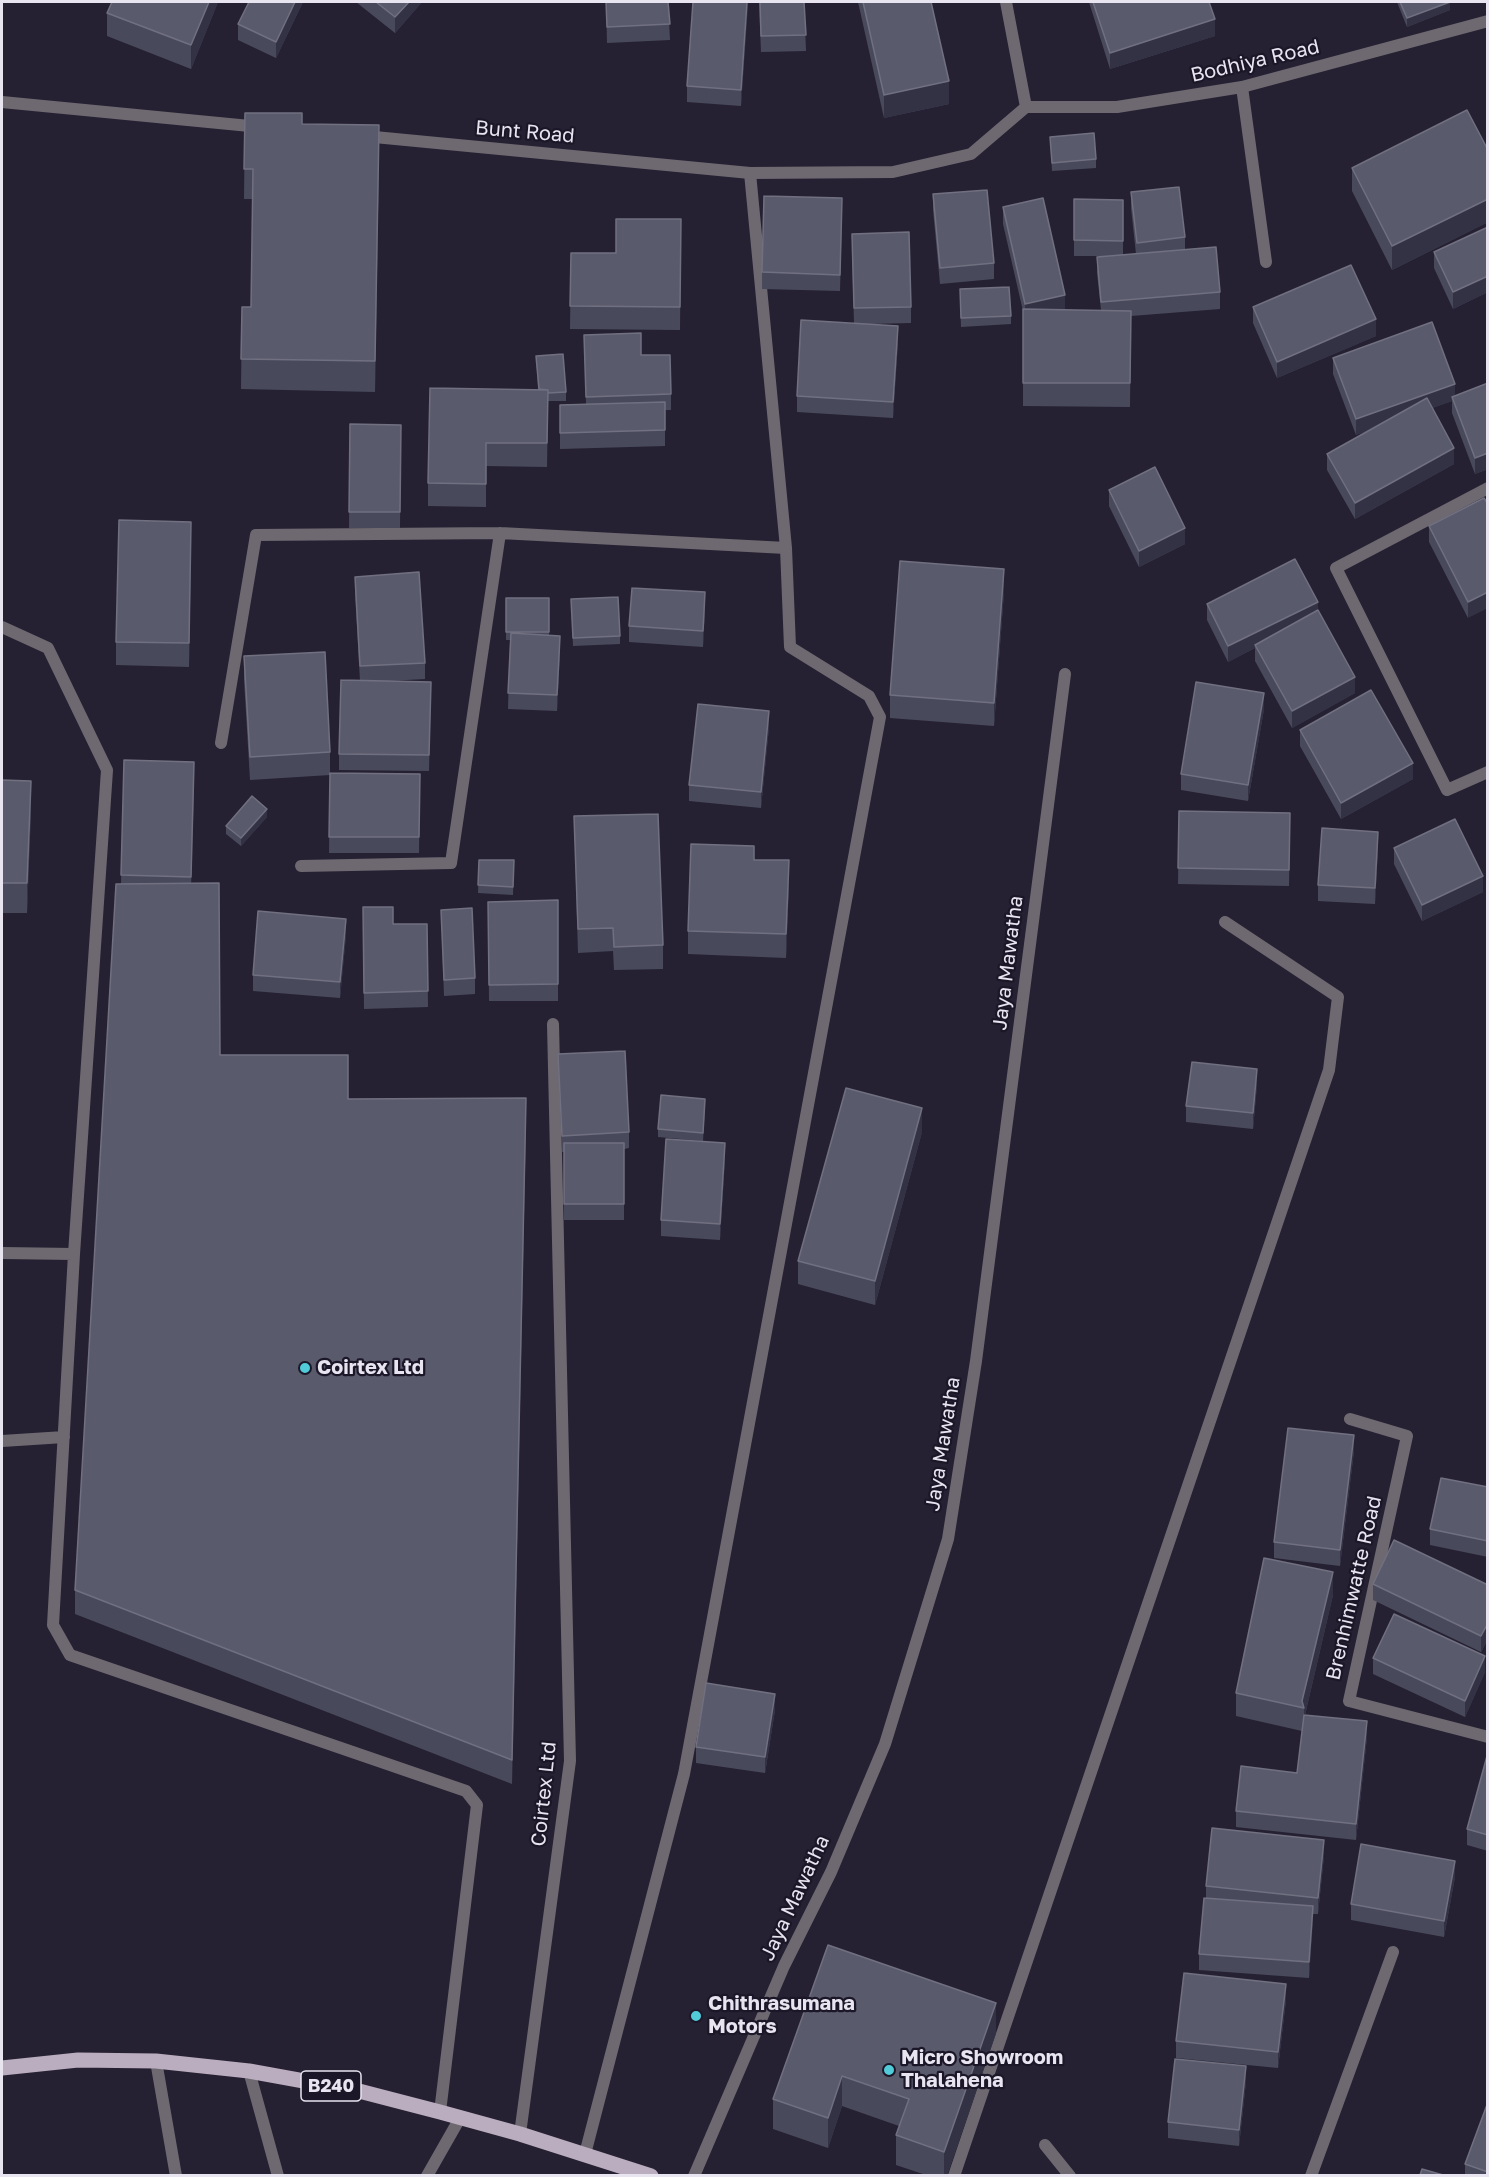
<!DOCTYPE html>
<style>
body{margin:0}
#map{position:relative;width:1489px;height:2177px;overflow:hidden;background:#262132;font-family:"Golos Text",sans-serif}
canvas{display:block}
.frame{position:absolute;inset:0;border:3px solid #e8e5f1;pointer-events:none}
</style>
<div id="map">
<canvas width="1489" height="2177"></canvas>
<div class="frame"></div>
</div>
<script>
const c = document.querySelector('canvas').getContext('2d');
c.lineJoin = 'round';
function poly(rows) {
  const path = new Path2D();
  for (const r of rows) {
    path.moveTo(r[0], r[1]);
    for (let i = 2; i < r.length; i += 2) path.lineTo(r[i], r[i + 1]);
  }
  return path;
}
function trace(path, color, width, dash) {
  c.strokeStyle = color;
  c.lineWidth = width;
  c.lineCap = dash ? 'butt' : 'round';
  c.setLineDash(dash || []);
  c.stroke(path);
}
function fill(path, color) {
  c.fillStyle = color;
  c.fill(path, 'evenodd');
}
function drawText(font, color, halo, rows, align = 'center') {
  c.font = font + ' "Golos Text",sans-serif';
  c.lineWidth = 4.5;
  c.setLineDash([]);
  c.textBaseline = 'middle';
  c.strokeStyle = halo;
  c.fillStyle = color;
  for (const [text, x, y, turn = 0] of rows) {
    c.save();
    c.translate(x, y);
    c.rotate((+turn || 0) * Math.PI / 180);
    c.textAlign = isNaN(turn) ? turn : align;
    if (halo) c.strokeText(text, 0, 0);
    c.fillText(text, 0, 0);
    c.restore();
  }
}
trace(poly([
 [520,2134,570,1761,553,1024],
 [1045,2145,1070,2176]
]), '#6e6971', 12);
trace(poly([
 [1242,87,1266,262],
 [1026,107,1117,107,1242,87,1488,21],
 [1488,488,1336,568,1447,790,1488,772],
 [2,627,48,648,107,770,74,1254,53,1625,70,1655,466,1791,477,1805,440,2112],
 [221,743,256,535,500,533,786,548],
 [301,866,451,863,500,533],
 [2,1253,74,1254],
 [1350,1419,1407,1436,1349,1701,1488,1737],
 [2,1441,64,1437],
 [156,2061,176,2176],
 [249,2071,278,2176],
 [585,2154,684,1774,880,717,869,696,790,647,786,548,750,173],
 [427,2176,460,2118],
 [694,2176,784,1966,831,1872,885,1744,948,1539,976,1361,1065,674],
 [954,2176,1329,1070,1338,997,1225,922],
 [1311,2176,1393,1952]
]), '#6e6971', 12);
trace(poly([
 [2,102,260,127],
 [364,136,750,173,893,172,971,154,1026,107,1006,2]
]), '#6e6971', 12);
trace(poly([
 [2,2068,78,2060,156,2061,249,2071,359,2091,440,2112,520,2134,651,2176]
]), '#baadbf', 15);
fill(poly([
 [112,2,218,2,191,69,107,36,107,13],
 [303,2,276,58,238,40,238,24],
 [356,2,422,2,395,33],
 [606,2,668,2,670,40,607,43],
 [748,2,741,106,687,102,687,86],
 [759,2,804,2,806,51,761,52],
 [858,2,931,2,949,104,884,118],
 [1089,2,1209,2,1215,36,1110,69],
 [1397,2,1450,2,1450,10,1407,27],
 [245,113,302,124,379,155,375,392,241,389,242,307,251,307,253,199,244,199],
 [1050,137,1096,159,1096,168,1052,171],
 [1488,150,1488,222,1392,270,1352,191,1352,168],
 [1131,192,1185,237,1185,250,1220,292,1220,309,1131,316,1130,407,1023,406,1023,311,1003,224,1003,207,1065,310,1101,310,1097,273,1097,257,1106,256,1074,256,1074,199,1123,200,1123,255,1136,254,1131,208],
 [933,194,994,263,994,279,940,284,933,210],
 [842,215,840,291,762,289,762,272],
 [681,219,680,330,570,329,571,253,616,253],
 [1488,227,1488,292,1453,309,1434,268,1434,252],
 [852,250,911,307,911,323,870,324,898,342,893,418,797,412,797,396,854,323],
 [960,298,1011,316,1011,324,961,327],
 [1253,307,1376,336,1277,378,1253,323],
 [584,335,641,355,671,394,671,410,665,410,665,446,560,449,560,405,586,404],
 [536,356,566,392,566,401,548,401,547,467,486,466,486,507,428,506,428,483,538,389],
 [1333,358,1455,396,1488,383,1488,469,1475,474,1452,413,1452,401,1432,408,1454,464,1355,519,1327,470,1327,454,1369,430,1356,435,1333,374],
 [350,424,401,425,400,528,349,528],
 [1109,490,1185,544,1139,567,1109,506],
 [1484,498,1468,618,1429,542,1429,526],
 [191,545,189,667,116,665,116,642],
 [355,577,425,663,425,679,388,681,431,682,429,771,339,770,339,754,360,681,355,593],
 [1004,592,994,726,890,718,890,695],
 [506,598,549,598,549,636,560,652,557,711,508,709,510,640,506,640],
 [571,599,620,636,620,644,573,646],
 [1207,604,1318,610,1355,693,1292,728,1255,661,1255,648,1228,662,1207,620],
 [705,608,703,647,629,642,629,626],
 [244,656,330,752,330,773,420,774,419,853,329,853,330,775,250,780,244,680],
 [1264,709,1248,801,1181,790,1181,774],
 [769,727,761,808,689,801,689,785],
 [1300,730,1413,779,1341,819,1300,746],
 [124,760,194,786,191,883,220,1055,348,1099,526,1122,512,1784,75,1614,75,1590,121,884],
 [2,780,31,811,27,913,2,913],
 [1179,811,1290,813,1289,886,1178,884],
 [574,816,663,945,663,969,614,970,613,951,578,953],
 [267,817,241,846,226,834,226,826],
 [1378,848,1375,904,1318,901,1318,885],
 [1394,848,1483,892,1422,921,1394,864],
 [479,860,514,860,513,895,478,893],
 [754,860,789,884,786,958,688,954,688,931],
 [558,900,558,1001,489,1001,488,902],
 [363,907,393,924,427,924,428,1007,364,1009],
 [441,910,475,978,475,994,444,996],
 [346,935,340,998,253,991,253,975],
 [558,1054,629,1132,629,1148,624,1149,624,1220,564,1220,564,1152,562,1152],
 [1257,1085,1253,1129,1186,1122,1186,1106],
 [705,1107,703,1141,658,1137,658,1129],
 [922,1132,875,1305,798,1284,798,1261],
 [725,1159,720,1240,661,1236,661,1220],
 [1354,1451,1340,1566,1274,1558,1274,1542],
 [1488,1487,1488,1557,1430,1545,1430,1529],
 [1373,1584,1488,1585,1488,1639,1481,1652,1373,1600],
 [1333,1595,1305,1715,1367,1737,1356,1840,1236,1827,1236,1811,1297,1773,1302,1731,1236,1716,1236,1693],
 [1373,1658,1485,1672,1465,1717,1373,1674],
 [775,1710,765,1773,696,1763,696,1747],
 [1488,1756,1488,1851,1467,1845,1467,1829],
 [1324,1856,1318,1914,1313,1914,1309,1978,1199,1970,1199,1954,1206,1899,1206,1886],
 [1455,1877,1444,1937,1351,1920,1351,1904],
 [828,1945,996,2033,947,2175,926,2175,896,2165,896,2135,899,2126,842,2106,828,2148,773,2129,773,2099],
 [1286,2000,1278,2068,1176,2058,1176,2041],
 [1246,2082,1239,2146,1168,2138,1168,2122],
 [1488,2102,1488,2175,1465,2175,1465,2164]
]), '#484a5c');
fill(poly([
 [209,2,218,2,191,69,191,45],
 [295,2,303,2,276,58,276,42],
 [409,2,422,2,395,33,395,17],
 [747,2,748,2,748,6,741,106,741,90],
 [1450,2,1450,10,1407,27,1407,18],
 [1215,19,1215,36,1110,69,1110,53],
 [949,81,949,104,884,118,884,95],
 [379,125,379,155,375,392,375,361],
 [1488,199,1488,222,1392,270,1392,246],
 [1488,276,1488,292,1453,309,1453,292],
 [1065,295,1065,311,1025,320,1025,304],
 [1376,319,1376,336,1277,378,1277,362],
 [898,326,898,342,893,418,893,402],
 [1455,384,1455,400,1452,397,1452,401,1356,435,1356,419],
 [1454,448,1454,464,1355,519,1355,503],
 [1488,453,1488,469,1475,474,1475,458],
 [191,522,191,545,189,667,189,643],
 [1185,528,1185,544,1139,567,1139,551],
 [1004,569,1004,592,994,726,994,703],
 [705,592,705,608,703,647,703,631],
 [1488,592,1488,608,1468,618,1468,602],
 [1318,602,1318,618,1255,645,1255,648,1228,662,1228,646],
 [560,636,560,652,557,711,557,695],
 [1355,677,1355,693,1292,728,1292,711],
 [1264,693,1264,709,1248,801,1248,785],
 [769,711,769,727,761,808,761,792],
 [194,762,194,786,191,900,191,877],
 [1413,763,1413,779,1341,819,1341,803],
 [31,781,31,811,27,913,27,883],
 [267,809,267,817,241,846,241,838],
 [1378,832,1378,848,1375,904,1375,888],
 [789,860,789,884,786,958,786,934],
 [1483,876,1483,892,1422,921,1422,905],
 [346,919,346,935,340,998,340,982],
 [1257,1069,1257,1085,1253,1129,1253,1113],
 [526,1098,526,1122,512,1784,512,1760],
 [922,1108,922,1132,875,1305,875,1281],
 [725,1143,725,1159,720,1240,720,1224],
 [1354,1435,1354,1451,1340,1566,1340,1550],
 [1333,1572,1333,1595,1304,1719,1304,1708,1302,1701],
 [1488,1623,1488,1639,1481,1652,1481,1636],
 [1485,1656,1485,1672,1465,1717,1465,1701],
 [775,1694,775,1710,765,1773,765,1757],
 [1367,1721,1367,1737,1356,1840,1356,1824],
 [1324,1840,1324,1856,1318,1914,1318,1898],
 [1455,1861,1455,1877,1444,1937,1444,1921],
 [1313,1906,1313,1922,1309,1978,1309,1962],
 [1286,1984,1286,2000,1278,2068,1278,2052],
 [996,2003,996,2033,947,2175,944,2175,944,2152],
 [1246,2066,1246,2082,1239,2146,1239,2130],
 [842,2076,842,2106,828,2148,828,2118]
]), '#333245');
const building = poly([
 [112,2,209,2,191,45,107,13,112,2],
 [249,2,295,2,276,42,238,24,249,2],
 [376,2,409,2,395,17,376,2],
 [606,2,668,2,670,24,607,27,606,2],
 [693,2,747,2,741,90,687,86,693,2],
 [760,2,804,2,806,35,761,36,760,2],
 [863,2,931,2,949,81,884,95,863,2],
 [1093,2,1209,2,1215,19,1110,53,1093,2],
 [1400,2,1450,2,1407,18,1400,2],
 [1467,110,1488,150,1488,199,1392,246,1352,168,1467,110],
 [245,113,302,113,302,124,379,125,375,361,241,359,242,307,251,307,253,169,244,169,245,113],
 [1094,133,1096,159,1052,163,1050,137,1094,133],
 [1179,187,1185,237,1137,243,1131,192,1179,187],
 [987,190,994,263,940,268,933,194,987,190],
 [764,196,842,198,840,275,762,272,764,196],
 [1043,198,1065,295,1025,304,1003,207,1043,198],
 [1074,199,1123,200,1123,241,1074,240,1074,199],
 [616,219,681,219,680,307,570,306,571,253,616,253,616,219],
 [1488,227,1488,276,1453,292,1434,252,1488,227],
 [909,232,911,307,854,308,852,234,909,232],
 [1216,247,1220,292,1101,302,1097,257,1216,247],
 [1351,265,1376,319,1277,362,1253,307,1351,265],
 [1009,287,1011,316,961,318,960,289,1009,287],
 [1023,309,1131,311,1130,383,1023,383,1023,309],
 [801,320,898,326,893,402,797,396,801,320],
 [1432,322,1455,384,1356,419,1333,358,1432,322],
 [641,333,641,355,670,355,671,394,586,397,584,335,641,333],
 [563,354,566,392,548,393,548,390,539,389,536,356,563,354],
 [1488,383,1488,453,1475,458,1452,397,1488,383],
 [430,388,548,390,547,443,486,443,486,484,428,483,430,388],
 [1427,398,1454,448,1355,503,1327,454,1427,398],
 [665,402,665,430,560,433,560,405,665,402],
 [350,424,401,425,400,512,349,512,350,424],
 [1155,467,1185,528,1139,551,1109,490,1155,467],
 [1484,498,1488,504,1488,592,1468,602,1429,526,1484,498],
 [119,520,191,522,189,643,116,642,119,520],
 [1295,559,1318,602,1228,646,1207,604,1295,559],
 [900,561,1004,569,994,703,890,695,900,561],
 [419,572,425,663,360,666,355,577,419,572],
 [632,588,705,592,703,631,629,626,632,588],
 [618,597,620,636,573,638,571,599,618,597],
 [506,598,549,598,549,632,506,632,506,598],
 [1318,610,1355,677,1292,711,1255,645,1318,610],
 [511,633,560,636,557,695,508,693,511,633],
 [325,652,330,752,250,757,244,656,325,652],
 [341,680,431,682,429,755,339,754,341,680],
 [1196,682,1264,693,1248,785,1181,774,1196,682],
 [1371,690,1413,763,1341,803,1300,730,1371,690],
 [698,704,769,711,761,792,689,785,698,704],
 [124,760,194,762,191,877,121,875,124,760],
 [330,773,420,774,419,837,329,837,330,773],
 [2,780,31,781,27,883,2,883,2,780],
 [252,796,267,809,241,838,226,826,252,796],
 [1179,811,1290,813,1289,870,1178,868,1179,811],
 [658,814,663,945,614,947,613,928,578,929,574,816,658,814],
 [1455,819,1483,876,1422,905,1394,848,1455,819],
 [1322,828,1378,832,1375,888,1318,885,1322,828],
 [691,844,754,846,754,860,789,860,786,934,688,931,691,844],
 [479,860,514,860,513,887,478,885,479,860],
 [219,883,220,1055,348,1055,348,1099,526,1098,512,1760,75,1590,116,884,219,883],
 [558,900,558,984,489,985,488,902,558,900],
 [363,907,393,907,393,924,427,924,428,991,364,993,363,907],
 [472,908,475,978,444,980,441,910,472,908],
 [258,911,346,919,340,982,253,975,258,911],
 [625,1051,629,1132,562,1136,558,1054,625,1051],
 [1192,1062,1257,1069,1253,1113,1186,1106,1192,1062],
 [846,1088,922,1108,875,1281,798,1261,846,1088],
 [661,1095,705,1099,703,1133,658,1129,661,1095],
 [666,1139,725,1143,720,1224,661,1220,666,1139],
 [564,1143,624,1143,624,1204,564,1204,564,1143],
 [1288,1428,1354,1435,1340,1550,1274,1542,1288,1428],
 [1441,1478,1488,1487,1488,1541,1430,1529,1441,1478],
 [1394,1540,1488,1585,1488,1623,1481,1636,1373,1584,1394,1540],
 [1264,1558,1333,1572,1302,1701,1304,1708,1236,1693,1264,1558],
 [1394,1614,1485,1656,1465,1701,1373,1658,1394,1614],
 [706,1683,775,1694,765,1757,696,1747,706,1683],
 [1304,1715,1367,1721,1356,1824,1236,1811,1241,1766,1297,1773,1304,1715],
 [1487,1756,1488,1756,1488,1835,1467,1829,1487,1756],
 [1212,1828,1324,1840,1318,1898,1206,1886,1212,1828],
 [1361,1844,1455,1861,1444,1921,1351,1904,1361,1844],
 [1204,1898,1313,1906,1309,1962,1199,1954,1204,1898],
 [828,1945,996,2003,944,2152,896,2135,909,2099,842,2076,828,2118,773,2099,828,1945],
 [1184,1973,1286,1984,1278,2052,1176,2041,1184,1973],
 [1175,2059,1246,2066,1239,2130,1168,2122,1175,2059],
 [1488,2102,1488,2172,1465,2164,1488,2102],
 [1422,2169,1443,2175,1420,2175,1422,2169]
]);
fill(building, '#595a6c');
trace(building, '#707081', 1.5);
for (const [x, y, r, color] of [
 [305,1368,6,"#52cbd9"],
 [696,2016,6,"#52cbd9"],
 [889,2070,6,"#52cbd9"]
]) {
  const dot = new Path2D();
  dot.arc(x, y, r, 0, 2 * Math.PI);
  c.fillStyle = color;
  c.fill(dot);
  trace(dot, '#1c1728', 2);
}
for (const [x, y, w] of [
 [331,2086,60]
]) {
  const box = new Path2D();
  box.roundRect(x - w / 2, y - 15, w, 30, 4.5);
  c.fillStyle = '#1c1728';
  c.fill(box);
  trace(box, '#e8e5f1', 1.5);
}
drawText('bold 18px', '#e8e5f1', null, [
 ["B240",331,2086]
]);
drawText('20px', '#e8e5f1', '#1c1728', [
 ["Bodhiya Road",1255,61,-13],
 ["Bunt Road",525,132,5],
 ["Jaya Mawatha",1008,963,-83],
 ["Jaya Mawatha",943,1444,-81],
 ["Brenhimwatte Road",1354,1588,-77],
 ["Coirtex Ltd",544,1794,-84],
 ["Jaya Mawatha",795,1898,-65]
]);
drawText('bold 20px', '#e8e5f1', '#1c1728', [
 ["Coirtex Ltd",317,1368],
 ["Chithrasumana",708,2004],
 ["Motors",708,2027],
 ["Micro Showroom",901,2058],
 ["Thalahena",901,2081]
], 'left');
</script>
